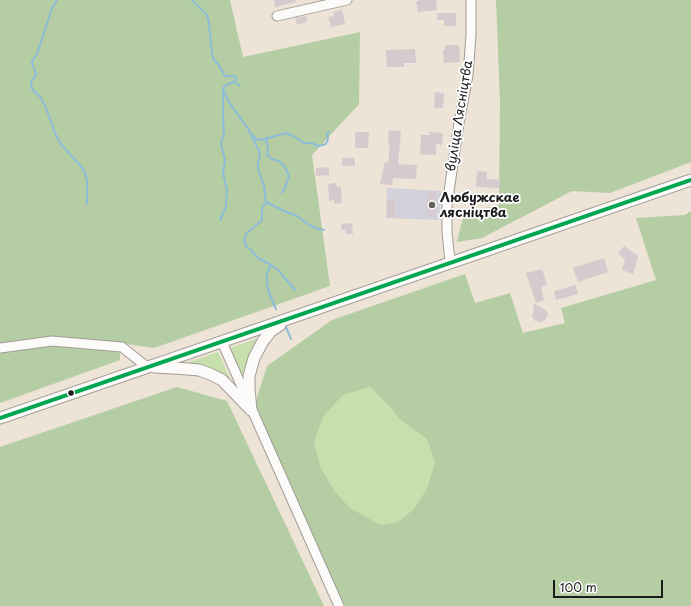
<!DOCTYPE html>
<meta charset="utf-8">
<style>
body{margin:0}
#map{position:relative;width:691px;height:606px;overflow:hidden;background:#ede3d6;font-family:"Playpen Sans",sans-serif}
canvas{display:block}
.scale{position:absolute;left:553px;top:580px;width:110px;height:18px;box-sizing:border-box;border:2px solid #1c1c1c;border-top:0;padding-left:5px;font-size:12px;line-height:14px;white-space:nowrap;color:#1c1c1c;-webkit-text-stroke:3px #fff;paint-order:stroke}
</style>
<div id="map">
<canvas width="691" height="606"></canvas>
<div class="scale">100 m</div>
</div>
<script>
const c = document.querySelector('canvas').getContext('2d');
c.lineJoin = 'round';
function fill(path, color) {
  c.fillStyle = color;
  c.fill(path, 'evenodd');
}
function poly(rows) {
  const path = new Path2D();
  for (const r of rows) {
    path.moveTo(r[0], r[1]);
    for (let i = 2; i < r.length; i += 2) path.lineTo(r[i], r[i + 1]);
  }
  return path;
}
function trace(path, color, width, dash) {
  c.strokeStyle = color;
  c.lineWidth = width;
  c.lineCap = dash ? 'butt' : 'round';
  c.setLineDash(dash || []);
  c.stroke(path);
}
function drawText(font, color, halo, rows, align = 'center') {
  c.font = font + ' "Playpen Sans",sans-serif';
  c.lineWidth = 3.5;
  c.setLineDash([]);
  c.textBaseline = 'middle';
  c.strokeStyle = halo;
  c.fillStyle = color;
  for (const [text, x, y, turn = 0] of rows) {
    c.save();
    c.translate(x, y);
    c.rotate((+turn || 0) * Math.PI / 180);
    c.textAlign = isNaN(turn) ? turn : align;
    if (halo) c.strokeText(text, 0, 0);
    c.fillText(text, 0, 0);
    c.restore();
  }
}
fill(poly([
 [387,188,442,191,439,220,386,218]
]), '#d3d1da');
fill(poly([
 [259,338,245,381,230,348],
 [218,352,231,381,191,364,189,362],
 [370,387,391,408,399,419,427,439,435,462,427,488,414,509,398,522,381,525,350,508,334,490,321,468,314,443,323,417,343,395]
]), '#c6dfad');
fill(poly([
 [0,0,230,0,243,57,360,32,359,104,312,155,330,286,154,348,120,343,120,360,0,403],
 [496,0,691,0,691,162,610,193,572,191,482,238,457,242,464,213,499,205,500,102],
 [691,211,691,606,343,606,255,404,267,366,332,320,465,274,475,303,510,293,523,333,565,323,561,308,656,280,636,218,685,215],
 [370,387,391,408,399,419,427,439,435,462,427,488,414,509,398,522,381,525,350,508,334,490,321,468,314,443,323,417,343,395],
 [177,387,227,401,324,606,0,606,0,447]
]), '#b4cda2');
trace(poly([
 [57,0,52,8,37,54,32,61,32,64,36,73,35,77,32,80,31,84,32,89,41,98,46,108,55,133,60,143,84,170,87,180,87,204],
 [192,0,207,15,209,23,212,54,214,60,219,65,225,76,235,76,236,79,234,82,226,85,223,88,228,101,249,130,259,151,260,157,258,163,258,168,264,186,266,203,262,208,262,220,246,234,244,240,247,247,251,250,258,258,271,265,267,273,267,283,269,293,276,309],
 [234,82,240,86],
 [253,135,256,139,261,140,286,133,293,136,304,143,312,143,318,146,326,144,328,139,327,133,329,132],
 [265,139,268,145,267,155,272,159,279,161,285,167,289,176,285,188,282,193],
 [266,202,286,212,297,216,309,225,319,229,324,230],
 [220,220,226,207,227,189,223,174,225,160,221,144,224,133,223,119,223,88],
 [271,265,278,270,295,290],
 [286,327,291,339]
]), '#8ebdda', 2);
fill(poly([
 [274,0,295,0,296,2,275,7],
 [419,0,436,0,437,10,418,12,416,1,419,1],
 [342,10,345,24,331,27,328,17,334,16,333,12],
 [437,13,456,13,456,26,444,26,444,20,437,20],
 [306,16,307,22,297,25,295,18],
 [445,45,459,45,460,62,444,63,443,50,445,50],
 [415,49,416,63,404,63,404,67,387,67,386,50],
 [435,92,444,93,443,108,434,108],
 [389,130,401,131,398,164,417,165,416,179,393,178,392,185,380,184,385,162,388,163,390,145,388,145],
 [355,132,369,132,368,148,355,148],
 [430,132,443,133,442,145,436,144,436,155,420,154,421,135,430,135],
 [342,158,355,158,355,166,342,166],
 [329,167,329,175,316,176,316,168],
 [477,171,487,172,487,179,500,180,499,188,476,187],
 [336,183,337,187,341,187,342,203,334,204,334,200,329,201,328,184],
 [428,193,437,193,434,216,426,215],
 [387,199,395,199,395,218,387,218],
 [352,223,353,234,346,234,345,230,342,230,341,224],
 [624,246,638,256,633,274,622,270,625,260,618,253],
 [604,258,608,272,578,282,573,268],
 [542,269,547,285,541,287,544,300,536,303,526,273],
 [576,285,578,294,556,300,554,291],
 [533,303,547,311,548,315,546,319,541,322,535,321,532,316,534,309]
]), '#d6cace');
const minor = poly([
 [277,16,347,0],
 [450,262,447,232,447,205,459,123,468,75,471,35,471,0],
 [222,342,339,606],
 [0,348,52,341,122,347,147,367]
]);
const major = poly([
 [155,367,188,369,199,370,210,374,222,380,251,410],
 [251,410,249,389,249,376,254,358,263,341,271,331,280,325],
 [0,418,691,180]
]);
trace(minor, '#a19c95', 11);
trace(major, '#a19c95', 13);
trace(minor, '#fcfbf9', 9);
trace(major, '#fcfbf9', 11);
trace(poly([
 [0,418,691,180]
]), '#00a651', 4);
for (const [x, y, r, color] of [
 [432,205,4,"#65625d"],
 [71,393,3.5,"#1c1c1c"]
]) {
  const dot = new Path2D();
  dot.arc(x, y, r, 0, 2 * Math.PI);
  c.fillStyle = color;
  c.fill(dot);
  trace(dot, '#fff', 1.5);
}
drawText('13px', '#1c1c1c', '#fff', [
 ["вуліца Лясніцтва",460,116,-81]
]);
drawText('bold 13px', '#1c1c1c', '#fff', [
 ["Любужскае",440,198],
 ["лясніцтва",440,213]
], 'left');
</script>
